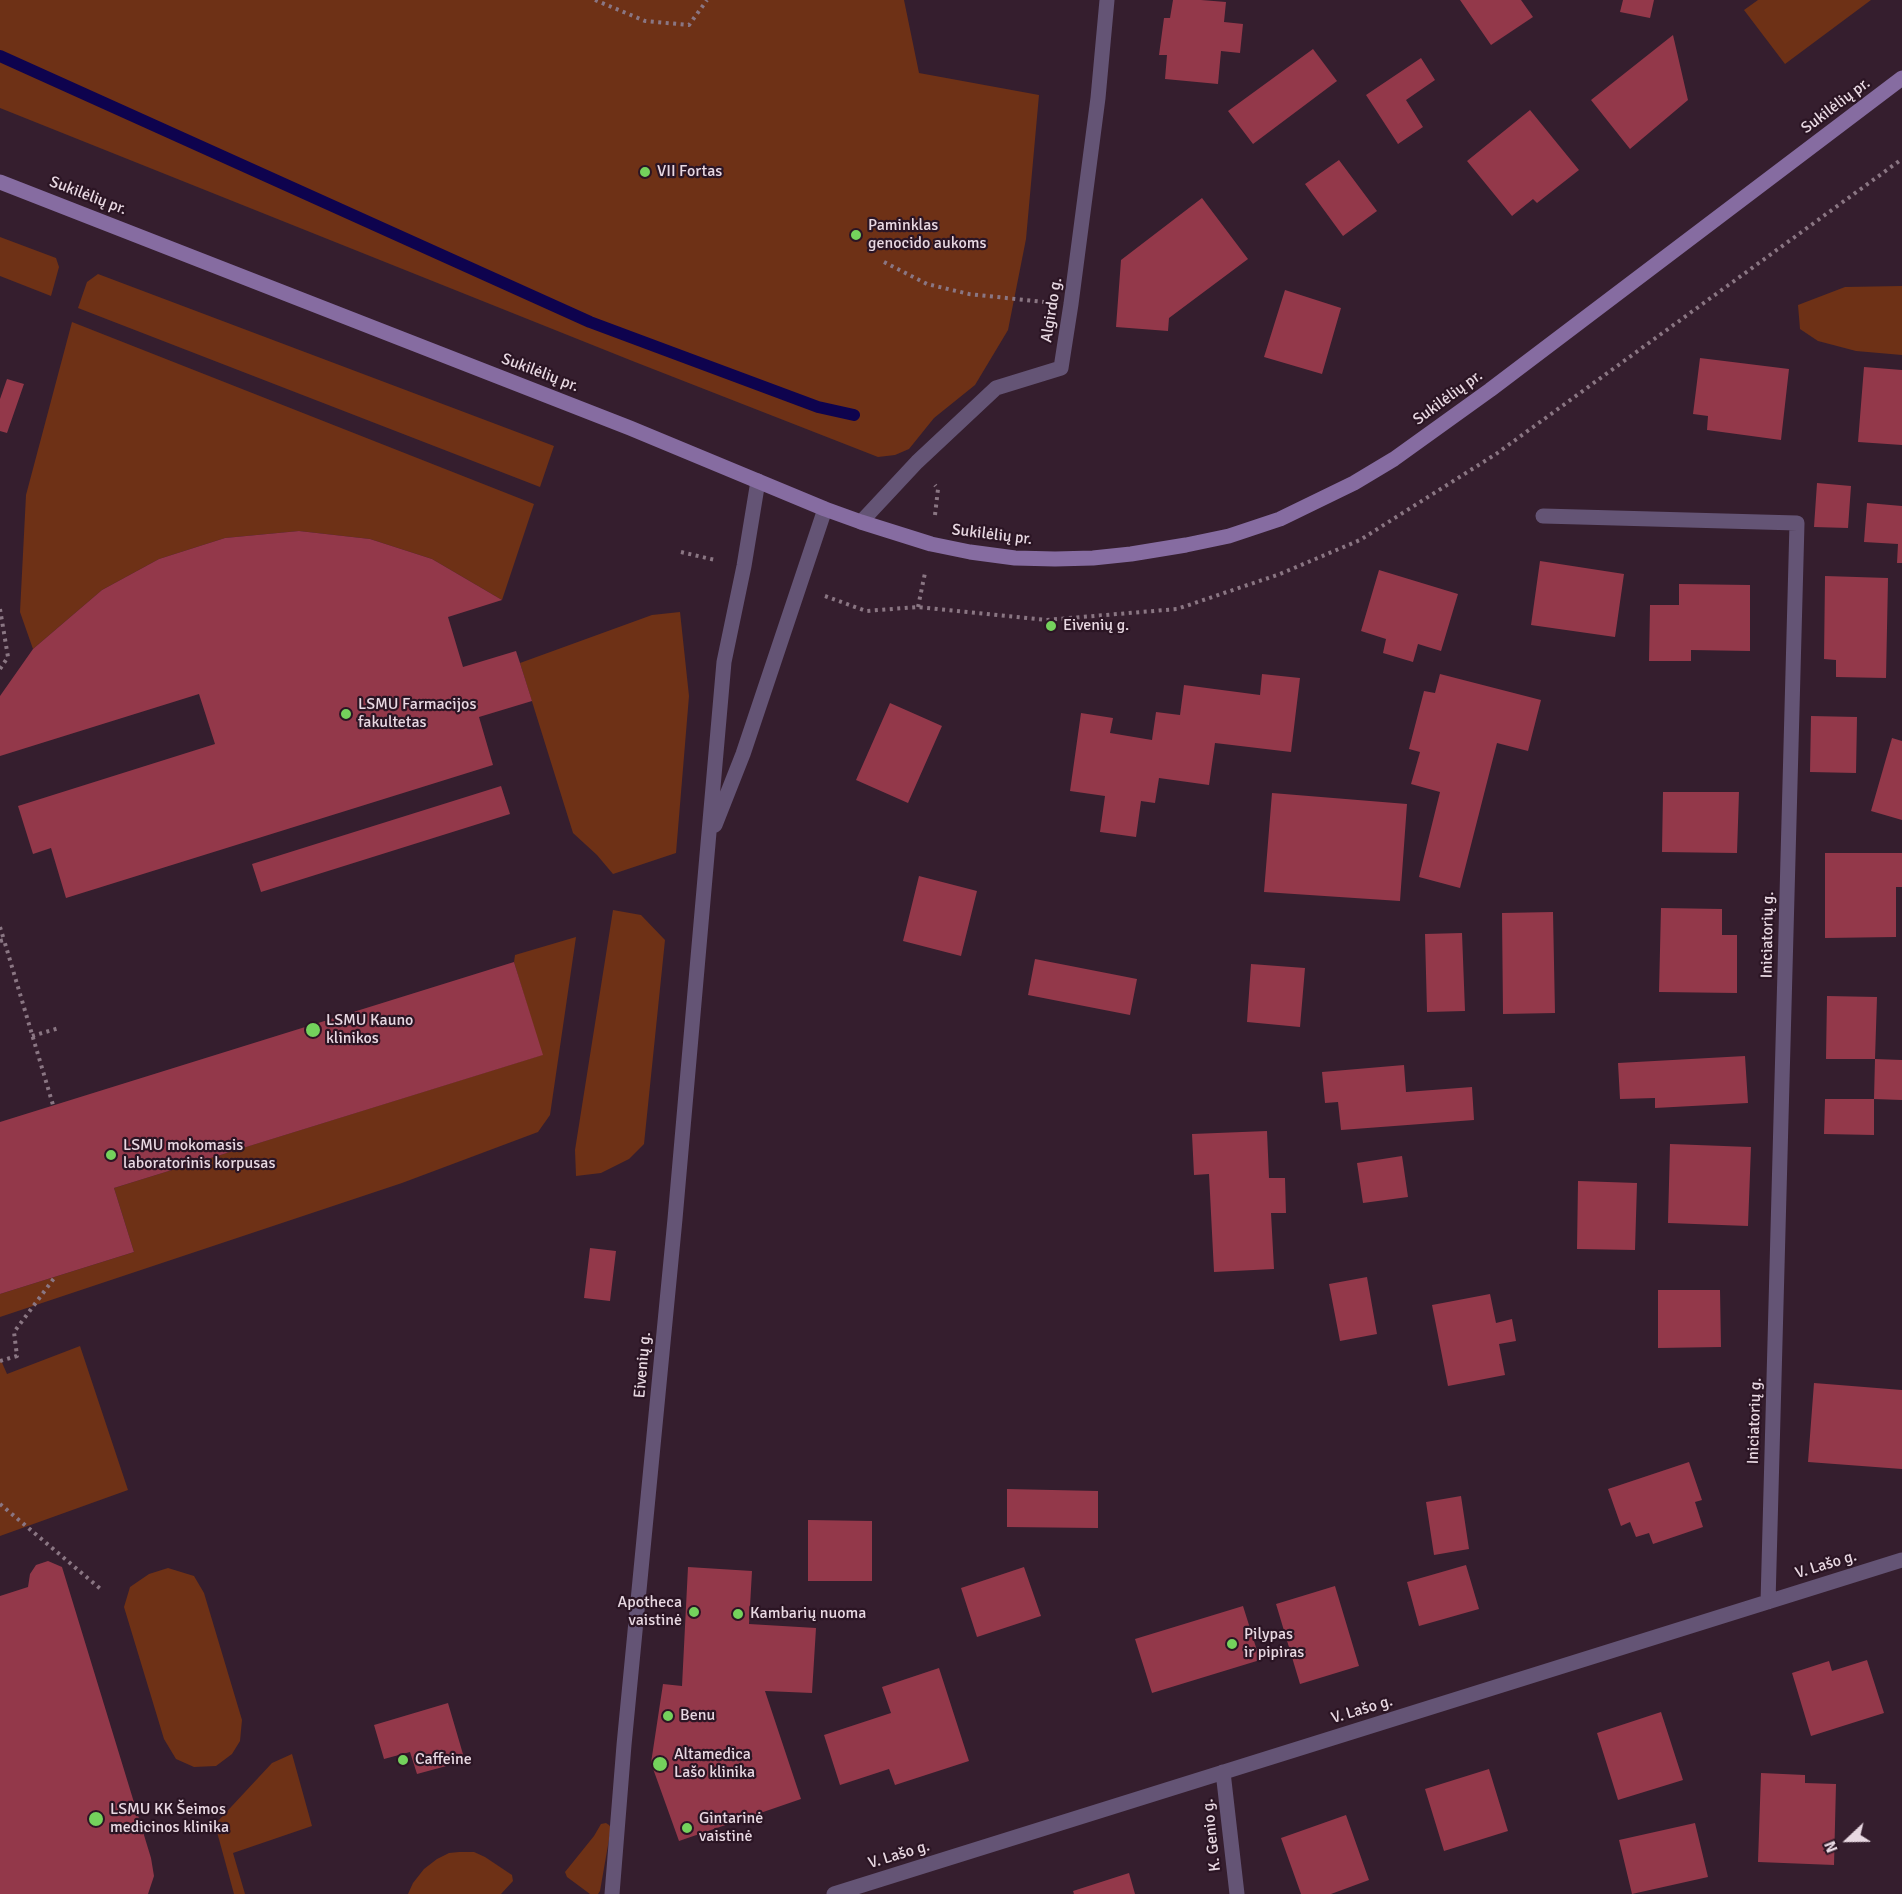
<!DOCTYPE html>
<meta charset="utf-8">
<style>
body{margin:0}
#map{position:relative;width:1902px;height:1894px;overflow:hidden;background:#351e2e;font-family:Signika,sans-serif}
canvas{display:block}
.north{position:absolute;left:1818px;top:1810px;width:60px;height:60px;-webkit-text-stroke:4px #2b1524;paint-order:stroke;rotate:248deg;font-size:16px;font-weight:700;line-height:24px;text-align:center;color:#e8d8e2}
.north::after{content:'';display:block;margin:auto;width:21px;height:27px;background:#e8d8e2;clip-path:polygon(50% 0,100% 100%,50% 72%,0 100%)}
</style>
<div id="map">
<canvas width="1902" height="1894"></canvas>
<div class="north">N</div>
</div>
<script>
const c = document.querySelector('canvas').getContext('2d');
c.lineJoin = 'round';
function fill(path, color) {
  c.fillStyle = color;
  c.fill(path, 'evenodd');
}
function poly(rows) {
  const path = new Path2D();
  for (const r of rows) {
    path.moveTo(r[0], r[1]);
    for (let i = 2; i < r.length; i += 2) path.lineTo(r[i], r[i + 1]);
  }
  return path;
}
function trace(path, color, width, dash) {
  c.strokeStyle = color;
  c.lineWidth = width;
  c.lineCap = dash ? 'butt' : 'round';
  c.setLineDash(dash || []);
  c.stroke(path);
}
function drawText(font, color, halo, rows, align = 'center') {
  c.font = font + ' Signika,sans-serif';
  c.lineWidth = 4.5;
  c.setLineDash([]);
  c.textBaseline = 'middle';
  c.strokeStyle = halo;
  c.fillStyle = color;
  for (const [text, x, y, turn = 0] of rows) {
    c.save();
    c.translate(x, y);
    c.rotate((+turn || 0) * Math.PI / 180);
    c.textAlign = isNaN(turn) ? turn : align;
    if (halo) c.strokeText(text, 0, 0);
    c.fillText(text, 0, 0);
    c.restore();
  }
}
fill(poly([
 [0,0,904,0,919,73,1039,95,1026,239,1008,330,975,385,934,418,909,449,895,455,878,457,635,362,0,108],
 [1758,0,1871,0,1785,64,1744,10],
 [0,237,56,258,59,267,51,296,0,276],
 [98,274,554,446,540,487,78,308,87,282],
 [1902,286,1902,355,1856,351,1818,341,1800,329,1798,305,1845,287],
 [72,322,534,504,502,600,432,559,370,539,299,531,225,538,159,559,102,590,33,649,20,612,26,495],
 [680,612,689,696,676,853,613,874,597,855,573,833,520,663,652,615],
 [613,910,641,915,665,940,644,1144,629,1159,601,1173,576,1176,575,1150],
 [576,937,550,1115,538,1132,402,1183,0,1317,0,1294,134,1252,114,1188,542,1055,514,962,515,955],
 [80,1346,128,1490,0,1536,0,1358,7,1374],
 [168,1568,194,1576,204,1593,242,1720,240,1741,232,1754,216,1766,194,1767,176,1759,164,1739,124,1607,130,1587,149,1574],
 [292,1754,312,1826,233,1853,245,1894,234,1894,217,1832,218,1821,272,1763],
 [606,1823,609,1825,611,1828,600,1891,598,1894,590,1894,567,1877,565,1872,594,1836,601,1824],
 [459,1852,474,1852,485,1857,512,1875,513,1881,501,1894,408,1894,413,1883,424,1869,437,1859,449,1853]
]), '#6e3116');
trace(poly([
 [0,56,590,322,818,407,854,415]
]), '#0e034e', 12);
fill(poly([
 [1173,0,1201,0,1226,2,1224,22,1243,24,1240,53,1221,51,1218,84,1165,79,1167,55,1159,55,1164,18,1170,18],
 [1460,0,1521,0,1533,17,1491,45],
 [1623,0,1654,0,1650,18,1620,12],
 [1673,35,1688,100,1630,149,1591,100],
 [1313,49,1337,81,1253,144,1228,111],
 [1421,58,1435,80,1406,100,1423,127,1398,144,1366,95],
 [1530,110,1579,170,1537,203,1533,199,1512,216,1467,161],
 [1339,160,1377,211,1343,236,1305,184],
 [1202,198,1248,259,1169,318,1168,331,1116,327,1121,260],
 [1285,290,1341,308,1322,374,1264,357],
 [1700,358,1789,369,1781,440,1707,430,1708,416,1693,414],
 [1864,367,1902,370,1902,445,1858,442],
 [7,379,24,384,7,433,0,431,0,399],
 [1817,483,1851,486,1848,528,1814,527],
 [1867,503,1902,506,1902,563,1897,563,1898,544,1864,542],
 [299,531,370,539,432,559,502,600,448,617,463,667,516,651,520,663,532,701,479,717,493,765,66,898,51,848,33,854,18,806,215,744,199,694,0,756,0,696,33,649,102,590,159,559,225,538],
 [1540,561,1624,574,1615,637,1531,625],
 [1379,570,1458,594,1441,651,1418,644,1413,662,1383,653,1386,639,1361,631],
 [1825,576,1888,578,1886,678,1836,677,1836,660,1824,659],
 [1679,584,1750,585,1750,651,1691,650,1691,661,1649,661,1650,605,1679,605],
 [1262,674,1300,678,1291,752,1215,743,1209,785,1159,778,1155,803,1141,801,1136,837,1100,832,1105,796,1070,791,1081,713,1113,718,1110,733,1152,740,1156,712,1180,715,1184,685,1260,695],
 [1440,674,1541,700,1528,751,1497,743,1460,888,1419,877,1440,792,1411,784,1420,752,1409,749,1424,691,1435,693],
 [890,703,942,726,908,803,856,780],
 [1811,716,1857,717,1856,773,1810,772],
 [1892,738,1902,741,1902,820,1871,811],
 [501,786,510,814,261,892,252,864],
 [1663,792,1739,792,1737,853,1662,852],
 [1272,793,1407,804,1400,901,1264,892],
 [1825,853,1902,853,1902,887,1896,887,1896,937,1825,938],
 [919,876,977,891,961,956,903,941],
 [1661,908,1722,909,1722,935,1737,935,1737,993,1659,992],
 [1553,912,1555,1013,1503,1014,1502,913],
 [1462,933,1465,1011,1427,1012,1425,934],
 [1035,959,1137,979,1130,1015,1028,995],
 [514,962,543,1055,114,1188,134,1252,0,1294,0,1122],
 [1251,964,1305,968,1300,1027,1247,1022],
 [1827,996,1877,997,1875,1059,1826,1059],
 [1745,1056,1748,1103,1655,1108,1655,1098,1620,1099,1618,1063],
 [1875,1059,1902,1060,1902,1100,1874,1099],
 [1404,1065,1406,1092,1472,1087,1474,1120,1341,1130,1338,1102,1325,1103,1322,1072],
 [1825,1099,1874,1099,1874,1135,1824,1134],
 [1267,1131,1269,1178,1285,1178,1286,1213,1271,1213,1274,1269,1214,1272,1209,1174,1194,1175,1192,1134],
 [1670,1144,1751,1147,1748,1226,1668,1223],
 [1402,1156,1408,1197,1363,1203,1357,1163],
 [1578,1181,1637,1183,1635,1250,1577,1249],
 [590,1248,616,1251,610,1301,584,1298],
 [1367,1277,1377,1334,1340,1341,1329,1284],
 [1658,1290,1720,1290,1721,1347,1658,1348],
 [1490,1294,1496,1323,1512,1319,1516,1341,1499,1344,1505,1375,1448,1386,1432,1305],
 [1814,1383,1902,1390,1902,1469,1808,1462],
 [1689,1462,1702,1500,1695,1502,1703,1527,1653,1544,1649,1533,1636,1537,1630,1522,1621,1526,1608,1489],
 [1007,1489,1098,1491,1098,1528,1007,1527],
 [1461,1496,1469,1549,1434,1555,1426,1502],
 [808,1520,872,1521,872,1581,808,1581],
 [48,1561,62,1567,151,1858,154,1876,148,1894,0,1894,0,1596,28,1587,30,1574,36,1565],
 [1466,1565,1479,1609,1419,1626,1407,1582],
 [688,1567,752,1571,749,1624,816,1628,812,1693,765,1691,801,1799,679,1841,651,1763,663,1684,682,1686],
 [1024,1567,1041,1616,977,1637,961,1588],
 [1335,1586,1359,1666,1300,1684,1276,1604],
 [1243,1606,1260,1660,1152,1693,1135,1639],
 [1867,1660,1884,1713,1811,1736,1792,1673,1829,1661,1832,1671],
 [939,1668,969,1761,895,1785,889,1769,840,1785,824,1735,891,1713,882,1687],
 [448,1703,465,1761,417,1774,410,1752,384,1759,374,1725],
 [1661,1712,1683,1780,1618,1800,1597,1733],
 [1489,1769,1508,1831,1444,1851,1425,1789],
 [1761,1773,1805,1775,1805,1783,1836,1784,1834,1865,1758,1862],
 [1346,1815,1369,1880,1331,1894,1301,1894,1281,1838],
 [1695,1823,1708,1877,1632,1894,1619,1840],
 [1129,1873,1135,1894,1074,1894,1073,1891]
]), '#93384a');
trace(poly([
 [595,0,645,21,689,25,707,0],
 [884,262,927,284,969,294,1044,302],
 [935,515,938,489,935,485],
 [681,552,715,560],
 [825,596,866,611,918,607,1046,620,1177,609,1280,574,1360,540,1496,454,1902,159],
 [918,607,925,573],
 [0,609,8,657,0,669],
 [0,927,4,940],
 [0,941,4,940,53,1105],
 [32,1036,59,1028],
 [0,1361,17,1356,14,1332,55,1277],
 [0,1504,103,1591]
]), '#8a7683', 4, [3, 4.5]);
trace(poly([
 [1543,516,1797,523,1768,1602],
 [861,522,917,462,996,388,1061,368,1071,304,1098,98,1107,0],
 [715,825,743,754,825,509],
 [1223,1772,1237,1894],
 [612,1894,624,1745,675,1219,724,662,744,566,758,481],
 [834,1894,1902,1560]
]), '#645475', 15);
trace(poly([
 [0,182,630,428,825,509,861,522,931,544,970,552,1015,558,1055,559,1093,558,1131,554,1186,545,1229,536,1280,519,1354,483,1394,459,1490,390,1902,78]
]), '#866ca1', 15);
for (const [x, y, r, color] of [
 [645,172,6,"#74d25c"],
 [856,235,6,"#74d25c"],
 [1051,626,6,"#74d25c"],
 [346,714,6,"#74d25c"],
 [313,1030,8,"#74d25c"],
 [111,1155,6,"#74d25c"],
 [694,1612,6,"#74d25c"],
 [738,1614,6,"#74d25c"],
 [1232,1644,6,"#74d25c"],
 [668,1716,6,"#74d25c"],
 [403,1760,6,"#74d25c"],
 [660,1764,8,"#74d25c"],
 [96,1819,8,"#74d25c"],
 [687,1828,6,"#74d25c"]
]) {
  const dot = new Path2D();
  dot.arc(x, y, r, 0, 2 * Math.PI);
  c.fillStyle = color;
  c.fill(dot);
  trace(dot, '#2b1524', 2);
}
drawText('16px', '#e8d8e2', '#2b1524', [
 ["Sukilėlių pr.",1836,106,-37],
 ["Sukilėlių pr.",88,196,21],
 ["Algirdo g.",1052,310,-81],
 ["Sukilėlių pr.",540,373,21],
 ["Sukilėlių pr.",1448,398,-36],
 ["Sukilėlių pr.",992,535,7],
 ["Iniciatorių g.",1768,935,-89],
 ["Eivenių g.",643,1365,-85],
 ["Iniciatorių g.",1755,1421,-88],
 ["V. Lašo g.",1826,1565,-17],
 ["V. Lašo g.",1362,1710,-17],
 ["K. Genio g.",1212,1835,-96],
 ["V. Lašo g.",899,1855,-17]
]);
drawText('16px', '#e8d8e2', '#2b1524', [
 ["VII Fortas",657,172],
 ["Paminklas",868,226],
 ["genocido aukoms",868,244],
 ["Eivenių g.",1063,626],
 ["LSMU Farmacijos",358,705],
 ["fakultetas",358,723],
 ["LSMU Kauno",326,1021],
 ["klinikos",326,1039],
 ["LSMU mokomasis",123,1146],
 ["laboratorinis korpusas",123,1164],
 ["Apotheca",682,1603,"right"],
 ["vaistinė",682,1621,"right"],
 ["Kambarių nuoma",750,1614],
 ["Pilypas",1244,1635],
 ["ir pipiras",1244,1653],
 ["Benu",680,1716],
 ["Altamedica",674,1755],
 ["Lašo klinika",674,1773],
 ["Caffeine",415,1760],
 ["LSMU KK Šeimos",110,1810],
 ["medicinos klinika",110,1828],
 ["Gintarinė",699,1819],
 ["vaistinė",699,1837]
], 'left');
</script>
